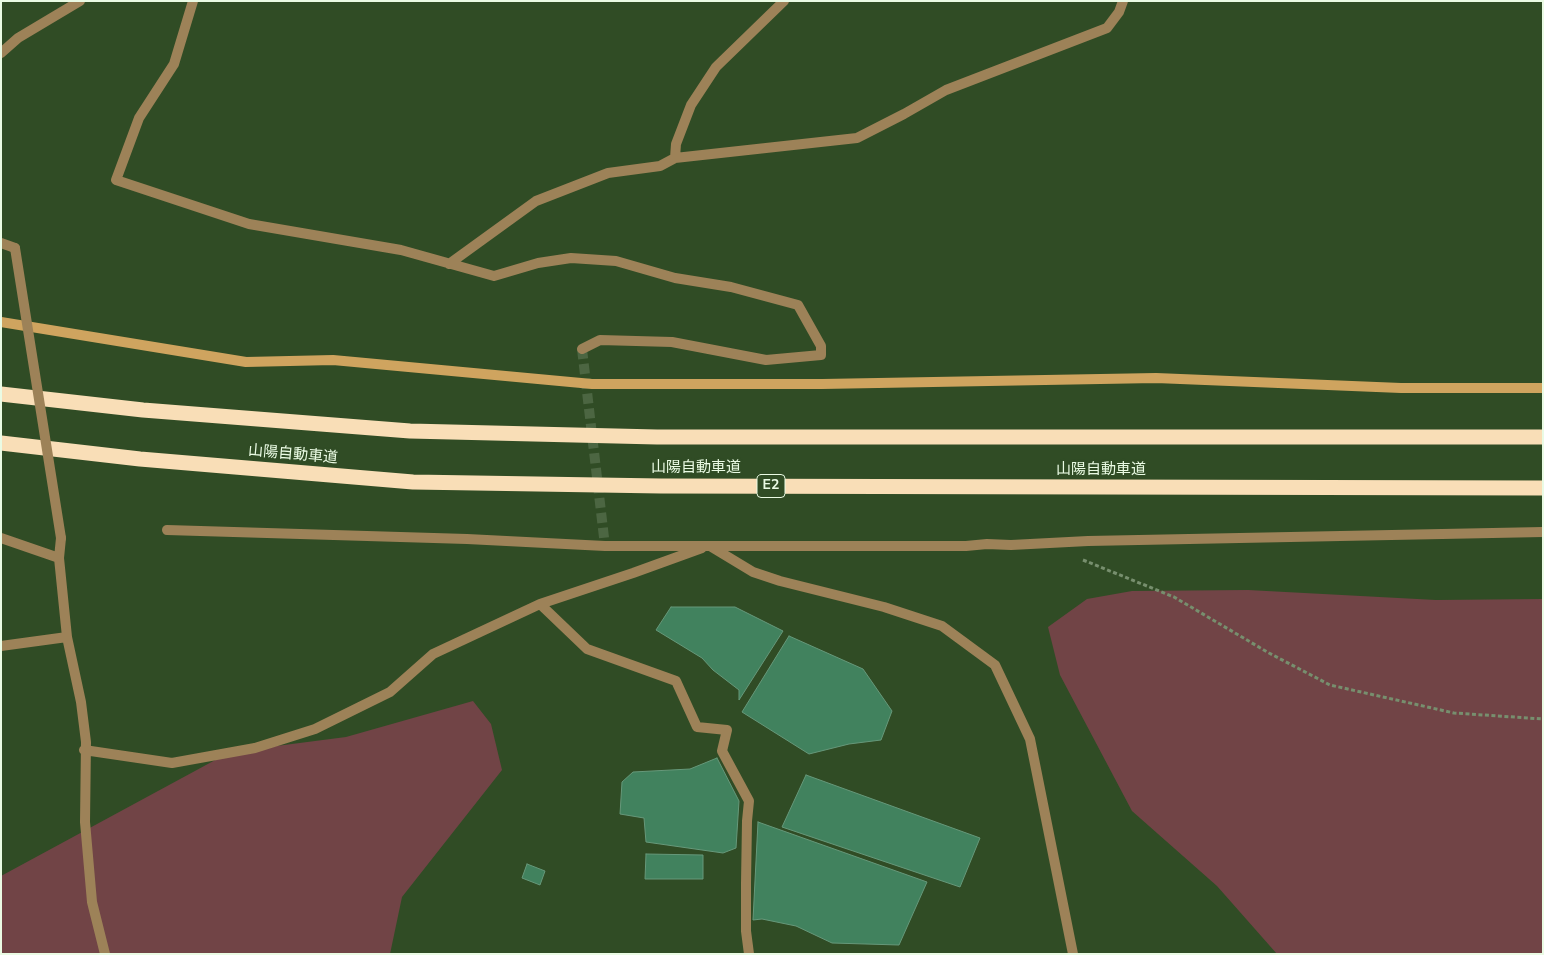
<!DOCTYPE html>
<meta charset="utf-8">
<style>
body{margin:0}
#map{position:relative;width:1544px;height:955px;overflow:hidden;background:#304c25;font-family:"Nunito Sans",sans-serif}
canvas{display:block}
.frame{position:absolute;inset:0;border:2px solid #eafbe4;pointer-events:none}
</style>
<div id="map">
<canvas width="1544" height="955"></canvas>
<div class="frame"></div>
</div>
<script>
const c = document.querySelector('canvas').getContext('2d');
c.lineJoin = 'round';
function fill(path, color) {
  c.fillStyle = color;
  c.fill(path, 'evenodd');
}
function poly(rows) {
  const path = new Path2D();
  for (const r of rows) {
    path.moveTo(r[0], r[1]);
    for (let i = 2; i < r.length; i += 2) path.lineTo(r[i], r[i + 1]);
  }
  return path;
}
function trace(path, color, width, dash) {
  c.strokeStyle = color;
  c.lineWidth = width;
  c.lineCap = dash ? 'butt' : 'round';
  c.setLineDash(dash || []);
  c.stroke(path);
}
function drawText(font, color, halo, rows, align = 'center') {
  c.font = font + ' "Nunito Sans","Noto Sans JP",sans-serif';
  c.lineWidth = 4.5;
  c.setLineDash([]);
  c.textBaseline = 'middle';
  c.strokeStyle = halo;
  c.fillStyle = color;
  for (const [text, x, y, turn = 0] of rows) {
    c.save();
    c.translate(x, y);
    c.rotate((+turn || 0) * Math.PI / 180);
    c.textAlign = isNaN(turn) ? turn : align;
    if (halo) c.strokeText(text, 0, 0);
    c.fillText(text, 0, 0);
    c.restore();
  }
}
fill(poly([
 [1248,590,1436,600,1543,599,1543,954,1277,954,1217,886,1132,811,1060,675,1048,627,1087,599,1132,591],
 [473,701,491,724,502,770,402,897,390,954,1,954,1,876,230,752,346,737]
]), '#714446');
const building = poly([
 [671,607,735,607,783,631,739,700,739,690,713,670,702,658,656,630,671,607],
 [789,636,863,669,892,711,881,740,849,744,809,754,742,712,789,636],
 [717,758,739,801,736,848,723,853,646,842,644,818,620,814,622,782,633,772,690,769,717,758],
 [806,775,980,838,960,887,782,827,806,775],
 [758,822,927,882,899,945,832,943,796,926,762,919,753,920,758,822],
 [646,854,703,855,703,879,645,879,646,854],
 [527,864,545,871,540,885,522,878,527,864]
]);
fill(building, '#41825e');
trace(building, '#66987a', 1);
trace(poly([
 [582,349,605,546]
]), '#4c6642', 10, [10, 5]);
trace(poly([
 [1083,560,1174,597,1269,653,1330,685,1454,713,1543,719]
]), '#778f6e', 3, [4, 2.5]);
trace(poly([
 [193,1,174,64,139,118,116,180,249,224,401,250,494,276,538,263,571,258,616,261,675,278,731,287,798,305,821,346,821,355,766,360,672,342,600,340,582,349],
 [1,53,18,38,80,1],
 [675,158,857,138,904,114,946,90,1107,28,1119,12,1123,1],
 [1,243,15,248],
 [449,264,536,201,608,173,660,166,675,158,676,144,691,105,716,67,784,1],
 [167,530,467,539,605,546,966,546,987,544,1011,545,1088,541,1543,532],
 [1,538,59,558],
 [61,538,59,558,67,637,81,702,86,742,85,822,92,902,105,954],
 [710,546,753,572,780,581,884,607,942,626,995,665,1030,739,1073,954],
 [540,604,587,649,676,681,697,727,727,730,722,751,749,801,747,821,746,883,746,931,749,954],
 [1,646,67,637],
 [84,750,172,763,255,748,315,729,390,692,433,654,540,604,633,573,702,548]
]), '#9d8258', 10);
trace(poly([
 [1,322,246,362,333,360,592,384,822,384,1156,378,1401,388,1543,388]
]), '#cfa45f', 10);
trace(poly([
 [1,394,143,410,410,431,657,437,1543,437],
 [1,443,140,459,413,482,661,486,1543,488]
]), '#f9deb7', 15);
trace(poly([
 [15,248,61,538]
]), '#9d8258', 10);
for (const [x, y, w] of [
 [771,486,28]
]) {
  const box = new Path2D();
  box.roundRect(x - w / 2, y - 11.5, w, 23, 4);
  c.fillStyle = '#304c25';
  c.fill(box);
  trace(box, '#eafbe4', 1);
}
drawText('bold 14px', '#eafbe4', null, [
 ["E2",771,486]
]);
drawText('15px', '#eafbe4', '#304c25', [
 ["山陽自動車道",293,455,5],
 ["山陽自動車道",696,468],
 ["山陽自動車道",1101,470]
]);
</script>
